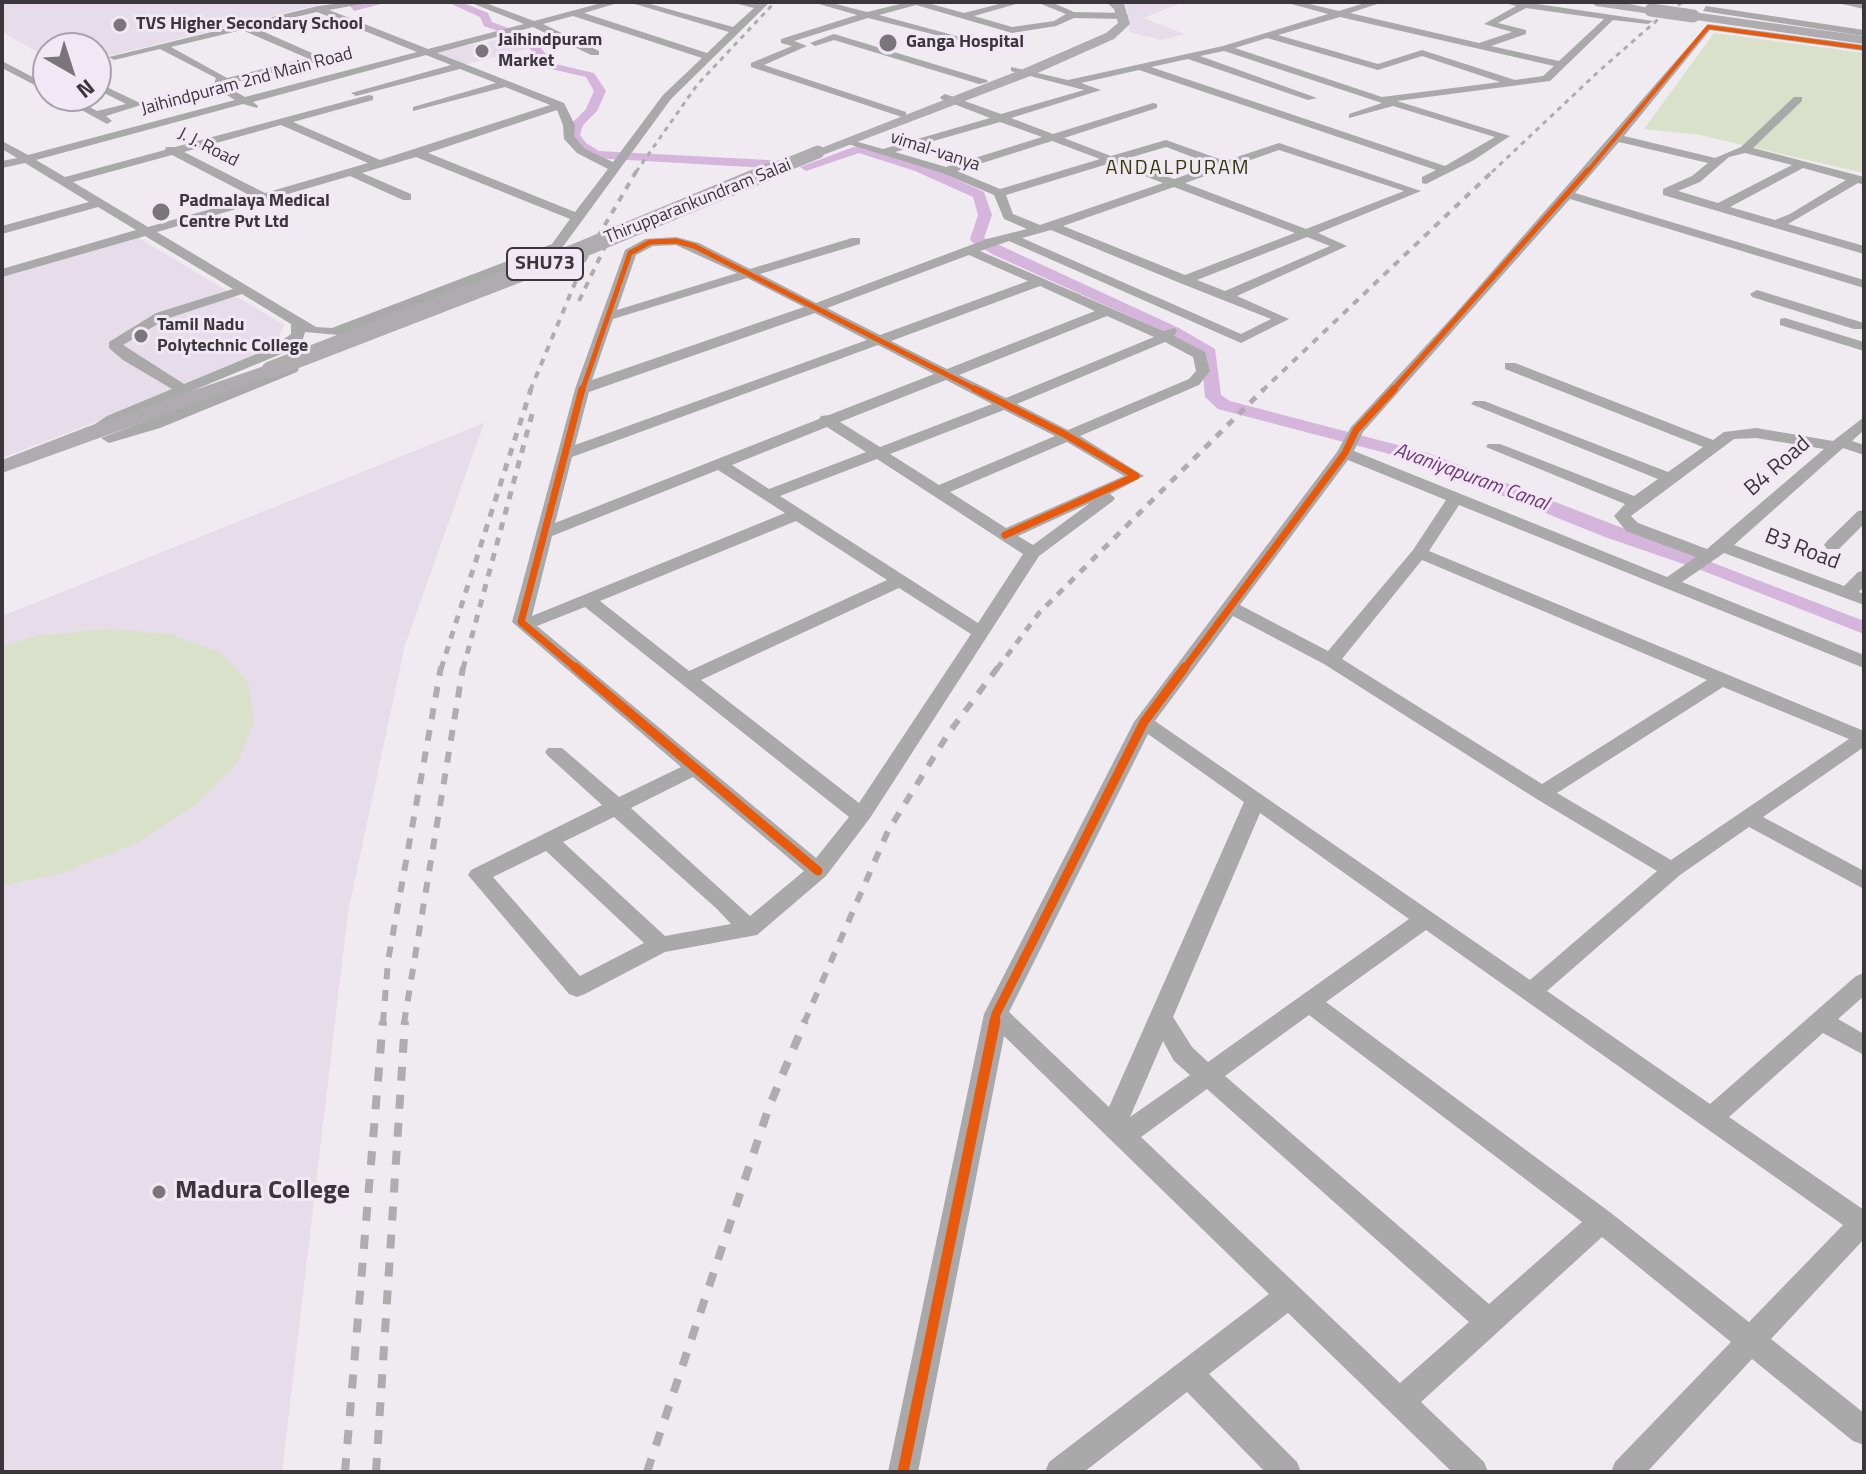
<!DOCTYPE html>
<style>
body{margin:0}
#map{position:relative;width:1866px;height:1474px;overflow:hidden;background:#f0eaf1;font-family:"Titillium Web",sans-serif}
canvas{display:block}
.frame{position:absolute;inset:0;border:4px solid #3a363b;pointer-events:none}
.north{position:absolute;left:32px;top:32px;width:80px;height:80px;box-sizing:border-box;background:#f2e7f4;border:2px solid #a8a0aa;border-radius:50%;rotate:141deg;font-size:22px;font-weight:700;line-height:32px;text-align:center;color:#3a363b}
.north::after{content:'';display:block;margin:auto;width:28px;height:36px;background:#7a757b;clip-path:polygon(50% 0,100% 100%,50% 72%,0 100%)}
</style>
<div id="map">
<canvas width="1866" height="1474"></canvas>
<div class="frame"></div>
<div class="north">N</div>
</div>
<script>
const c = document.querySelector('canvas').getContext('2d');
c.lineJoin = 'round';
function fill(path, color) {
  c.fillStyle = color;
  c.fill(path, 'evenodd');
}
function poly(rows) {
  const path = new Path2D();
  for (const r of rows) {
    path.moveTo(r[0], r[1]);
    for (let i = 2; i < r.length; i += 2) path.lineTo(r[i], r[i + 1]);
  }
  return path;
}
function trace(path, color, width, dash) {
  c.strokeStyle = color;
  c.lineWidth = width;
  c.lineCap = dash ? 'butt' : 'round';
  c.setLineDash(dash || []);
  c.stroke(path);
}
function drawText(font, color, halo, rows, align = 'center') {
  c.font = font + ' "Titillium Web",sans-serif';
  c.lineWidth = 6;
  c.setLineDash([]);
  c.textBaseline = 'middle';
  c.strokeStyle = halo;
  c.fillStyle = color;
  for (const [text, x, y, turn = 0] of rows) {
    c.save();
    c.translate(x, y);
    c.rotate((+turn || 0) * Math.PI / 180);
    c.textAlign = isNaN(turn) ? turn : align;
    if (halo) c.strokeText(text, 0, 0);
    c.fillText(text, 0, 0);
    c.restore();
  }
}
fill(poly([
 [2,2,329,2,96,59,96,48,48,48,48,58,2,32],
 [1124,2,1184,2,1143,18,1185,34,1162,40,1129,32,1129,18],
 [516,36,528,49,459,66,433,53],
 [129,232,284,325,275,347,93,423,2,458,2,269],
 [484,423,405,645,348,912,282,1472,2,1472,2,616]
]), '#e7dce9');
fill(poly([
 [1714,33,1864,53,1864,173,1700,135,1644,129],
 [108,629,170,634,219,652,248,682,254,722,237,763,197,804,137,843,63,873,2,886,2,646,36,636]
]), '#dae1cb');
fill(poly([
 [347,2,358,4,388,2,354,11,347,2],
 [447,2,461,2,488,13,492,22,530,36,555,64,594,73,606,91,597,111,583,125,580,135,586,143,599,151,786,161,792,165,786,169,592,158,577,149,568,135,571,124,586,109,594,91,586,77,547,68,522,40,484,26,480,17,447,2],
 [859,145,925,165,984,192,992,215,984,238,1179,328,1215,349,1221,395,1230,401,1428,453,1864,621,1864,634,1701,570,1605,537,1416,461,1218,409,1205,397,1201,354,1169,334,994,255,972,242,970,239,978,215,973,197,915,171,859,153,806,171,800,167,859,145]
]), '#d5b5dc');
fill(poly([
 [348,2,373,2,329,10,428,49,524,24,469,2,483,2,534,21,605,2,621,2,584,13,707,53,729,32,628,2,643,2,733,27,754,8,730,2,770,2,671,99,543,274,531,271,543,256,339,335,305,332,303,339,281,354,117,422,102,432,92,432,92,426,107,416,172,389,123,360,109,348,109,342,156,313,233,289,145,236,2,277,2,269,136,230,98,207,2,234,2,226,89,202,25,163,2,168,2,161,17,158,2,149,2,141,28,155,235,100,213,87,216,78,160,49,114,60,109,57,318,6,348,2],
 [317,12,417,52,245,97,224,85,321,61,321,57,253,27,317,12],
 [573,16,702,58,663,95,613,162,585,149,574,136,575,125,564,103,437,53,533,27,591,55,599,55,599,51,543,24,573,16],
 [242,30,307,58,227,78,171,47,242,30],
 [426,55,451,65,351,93,356,96,460,69,496,83,413,107,413,111,505,87,550,105,380,160,293,122,373,100,373,96,369,95,175,147,166,147,165,150,65,177,36,160,243,104,257,108,258,106,253,102,426,55],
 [557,110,563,125,564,139,577,153,608,169,575,212,428,153,557,110],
 [281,125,368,163,265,193,184,152,281,125],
 [172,155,253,197,148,227,73,182,172,155],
 [416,157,570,219,552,244,332,328,316,327,157,232,350,176,403,200,411,200,411,194,362,173,416,157],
 [242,294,291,324,291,334,271,348,184,384,123,345,166,319,242,294],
 [812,2,828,2,867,12,908,2,924,2,964,13,1007,2,1023,2,974,16,1012,27,1054,21,1066,14,1036,2,1051,2,1074,12,1124,13,1129,16,1124,19,1074,18,1056,26,1012,33,916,5,879,15,960,37,960,41,868,18,794,41,807,46,764,65,906,112,906,116,902,117,751,67,751,63,792,46,781,43,781,39,857,15,812,2],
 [1284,2,1301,2,1339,11,1368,2,1383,2,1350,13,1479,43,1512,32,1484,24,1516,6,1502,2,1524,2,1653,21,1648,24,1613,20,1550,81,1397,101,1510,136,1474,160,1426,184,1422,183,1422,177,1436,170,1139,70,1081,83,1101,90,1011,118,1053,134,1153,103,1157,104,1157,108,1064,138,1111,156,1166,140,1225,161,1279,143,1421,191,1318,233,1347,246,1237,296,1289,319,1241,343,1009,241,980,251,1163,331,1175,328,1177,331,1174,336,1205,352,1210,371,1199,385,1080,436,1144,476,1110,494,1115,498,1113,501,1039,556,870,818,826,876,757,935,665,952,585,994,577,997,569,994,468,875,471,870,602,805,548,756,545,752,548,748,562,748,619,797,681,767,512,622,575,389,625,250,645,239,676,237,699,243,750,269,852,238,860,238,860,244,760,274,816,303,987,239,1027,229,1004,219,994,195,942,173,845,143,851,140,883,149,990,118,941,99,940,97,945,94,1001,114,1084,90,1011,71,1011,67,1068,80,1223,46,1328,14,1284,2],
 [1526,8,1604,19,1559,61,1491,46,1526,34,1526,30,1498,23,1526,8],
 [1340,17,1554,66,1543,76,1515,80,1422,50,1378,64,1278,35,1340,17],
 [1267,38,1378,70,1422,56,1500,82,1382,97,1235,48,1267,38],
 [1224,51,1382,103,1349,114,1349,118,1393,106,1495,137,1445,166,1151,67,1188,59,1308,100,1317,98,1200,56,1224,51],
 [1000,122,1042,137,946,167,895,152,1000,122],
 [1052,141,1100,159,1000,189,957,171,1052,141],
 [1166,147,1214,165,1174,179,1122,160,1166,147],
 [1279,150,1404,191,1306,229,1185,183,1279,150],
 [1111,163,1163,183,1040,225,1013,214,1006,195,1111,163],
 [1174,187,1295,233,1185,275,1063,226,1174,187],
 [1051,230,1180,283,1271,319,1241,334,1022,238,1051,230],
 [1307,237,1330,246,1225,291,1197,280,1307,237],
 [676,245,737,273,617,310,636,255,653,246,676,245],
 [969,255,1028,281,880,335,827,308,969,255],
 [747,278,804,307,592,380,613,319,747,278],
 [1040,286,1095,311,947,369,891,341,1040,286],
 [815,313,867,340,575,445,589,392,815,313],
 [1107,316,1154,337,1006,398,959,375,1107,316],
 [1165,342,1193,357,1196,371,1189,379,1068,430,1017,404,1165,342],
 [878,345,934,374,829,415,821,416,819,419,555,523,572,457,878,345],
 [946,380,992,404,880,447,840,422,946,380],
 [1004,410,1055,436,939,485,890,454,1004,410],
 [827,427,866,452,769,489,732,465,827,427],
 [1067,442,1124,476,1006,528,950,492,1067,442],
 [877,459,1023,554,978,623,780,496,877,459],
 [718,470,785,513,532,616,552,536,718,470],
 [1090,503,1033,545,1018,536,1090,503],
 [796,521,887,580,689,671,600,601,796,521],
 [899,588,971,634,859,803,701,680,899,588],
 [585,607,849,817,816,858,537,626,585,607],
 [693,777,804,871,750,916,631,808,693,777],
 [614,817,717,909,731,924,665,936,563,842,614,817],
 [546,851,644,943,580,976,493,877,546,851],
 [1840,2,1864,3,1864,9,1842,4,1840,2],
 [1706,6,1864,30,1864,36,1703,11,1706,6],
 [1708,24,1864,45,1864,51,1710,30,1624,136,1715,158,1741,147,1794,97,1802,97,1802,101,1753,148,1864,177,1864,185,1858,183,1788,224,1864,246,1864,254,1663,195,1663,189,1692,176,1708,163,1619,142,1575,193,1864,280,1864,288,1570,199,1363,432,1354,451,1667,577,1696,557,1626,531,1614,516,1625,504,1486,447,1488,444,1500,444,1634,496,1658,479,1471,404,1474,401,1484,401,1668,472,1703,447,1505,369,1505,363,1515,363,1713,440,1724,432,1756,428,1833,441,1864,417,1864,430,1852,441,1864,445,1864,455,1843,448,1734,545,1844,586,1858,572,1864,571,1864,586,1859,592,1864,594,1864,605,1724,553,1682,582,1864,655,1864,668,1459,505,1429,551,1864,731,1864,747,1763,817,1864,871,1864,889,1749,827,1680,875,1547,991,1710,1104,1856,976,1864,973,1864,996,1838,1019,1864,1034,1864,1055,1823,1033,1729,1117,1864,1210,1864,1239,1771,1339,1864,1413,1864,1445,1853,1441,1752,1359,1647,1472,1611,1472,1615,1462,1731,1342,1602,1237,1421,1402,1484,1462,1488,1472,1452,1472,1288,1313,1209,1374,1297,1462,1301,1472,1265,1472,1187,1392,1084,1472,1045,1472,1049,1462,1269,1294,1004,1036,918,1472,888,1472,984,1014,1134,722,1337,452,1351,427,1455,314,1708,24],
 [1745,153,1792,165,1718,203,1678,191,1700,182,1729,157,1745,153],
 [1803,168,1846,180,1790,214,1775,220,1730,207,1803,168],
 [1756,438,1824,449,1707,549,1638,523,1631,516,1734,439,1756,438],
 [1348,460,1446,500,1413,550,1328,651,1240,605,1348,460],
 [1422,560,1707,680,1542,784,1342,659,1422,560],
 [1233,616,1324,664,1535,798,1657,871,1530,980,1155,721,1233,616],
 [1723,687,1849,739,1671,860,1557,793,1723,687],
 [1148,734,1244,802,1109,1107,1009,1012,1148,734],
 [1260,813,1409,919,1208,1062,1192,1047,1173,1017,1260,813],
 [1426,930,1843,1225,1749,1322,1611,1213,1326,1002,1426,930],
 [1309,1015,1582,1222,1489,1304,1225,1076,1309,1015],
 [1163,1041,1174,1061,1190,1075,1130,1117,1163,1041],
 [1207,1089,1469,1322,1400,1383,1141,1137,1207,1089],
 [834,34,987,80,988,82,979,84,834,40,815,46,810,43,834,34],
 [2,61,48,85,48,92,2,68,2,61],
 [96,82,140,103,141,105,106,116,112,121,107,124,56,96,69,96,97,111,126,104,96,89,96,82],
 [1757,290,1864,323,1864,329,1854,329,1752,297,1750,294,1757,290],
 [1785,318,1864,342,1864,351,1780,325,1780,319,1785,318],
 [292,365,299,369,297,372,160,428,109,443,101,438,292,365],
 [1864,510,1864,524,1839,549,1827,549,1824,545,1827,541,1858,511,1864,510]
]), '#a9a9a9');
fill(poly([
 [1106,2,1124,4,1130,24,1114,39,1033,75,823,155,813,155,811,152,1023,69,1106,33,1118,23,1114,9,1106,2],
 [1590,2,1621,2,1657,10,1651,14,1596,6,1590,2],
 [1693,12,1864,36,1864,44,1689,19,1689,13,1693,12],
 [270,364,277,366,279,370,277,374,2,473,2,460,87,427,270,364]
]), '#aeacae');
trace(poly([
 [636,172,697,85,775,2],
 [1492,172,1599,71,1663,15,1683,2]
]), '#afacae', 3, [5, 5]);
trace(poly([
 [579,301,612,232],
 [530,391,585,259,637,170],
 [1262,391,1494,170]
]), '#afacae', 4, [7, 7]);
trace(poly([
 [441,669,531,389],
 [463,669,534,407],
 [997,669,1039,613,1264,389]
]), '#afacae', 5, [8, 8]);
trace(poly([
 [383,1023,388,961,441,667],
 [404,1023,463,667],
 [804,1023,888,831,948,734,998,667]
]), '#afacae', 6, [11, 11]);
trace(poly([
 [345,1472,383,1021],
 [376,1472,405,1021],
 [647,1472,769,1107,805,1021]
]), '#afacae', 8, [14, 14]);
trace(poly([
 [1651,10,1693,16],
 [769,172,818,152]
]), '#aeacae', 13);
trace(poly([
 [270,370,573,253,773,170]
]), '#aeacae', 17);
trace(poly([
 [1587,172,1708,27,1864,48]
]), '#e8590c', 4);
trace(poly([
 [582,391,630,253,650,242,676,241,694,246,979,391],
 [1392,391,1588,170]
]), '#e8590c', 5);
trace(poly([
 [975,389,1066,435,1136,476,1005,535],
 [577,669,521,622,582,389],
 [1184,669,1345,453,1356,430,1394,389]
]), '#e8590c', 7);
trace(poly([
 [575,667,818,871],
 [994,1023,996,1014,1144,722,1185,667]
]), '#e8590c', 9);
trace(poly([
 [903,1472,995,1021]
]), '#e8590c', 11);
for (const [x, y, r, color] of [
 [120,25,8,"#7a757b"],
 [888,43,10,"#7a757b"],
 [482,51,8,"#7a757b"],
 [161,212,10,"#7a757b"],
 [141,336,8,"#7a757b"],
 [159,1192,8,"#7a757b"]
]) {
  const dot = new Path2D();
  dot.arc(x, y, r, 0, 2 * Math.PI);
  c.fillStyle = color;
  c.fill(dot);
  trace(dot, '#f2e7f4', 3);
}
drawText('bold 18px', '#3a363b', '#f2e7f4', [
 ["TVS Higher Secondary School",136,25],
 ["Jaihindpuram",498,41],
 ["Market",498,62],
 ["Ganga Hospital",906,43],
 ["Padmalaya Medical",179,202],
 ["Centre Pvt Ltd",179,223],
 ["Tamil Nadu",157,326],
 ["Polytechnic College",157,347]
], 'left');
drawText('18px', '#3a363b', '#f2e7f4', [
 ["Jaihindpuram 2nd Main Road",247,82,-15],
 ["J. J. Road",208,148,27],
 ["vimal-vanya",935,152,18],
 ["Thirupparankundram Salai",698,202,-22]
]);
c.letterSpacing = '2px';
drawText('20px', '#2e3d04', '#f2e7f4', [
 ["ANDALPURAM",1178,169]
]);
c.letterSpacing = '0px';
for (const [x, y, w] of [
 [545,264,76]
]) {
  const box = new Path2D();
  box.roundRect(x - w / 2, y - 16, w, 32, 6);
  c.fillStyle = '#f2e7f4';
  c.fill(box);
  trace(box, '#3a363b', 2);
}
drawText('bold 20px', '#3a363b', null, [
 ["SHU73",545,264]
]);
drawText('italic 20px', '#6e3879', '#f2e7f4', [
 ["Avaniyapuram Canal",1471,478,20]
]);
drawText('22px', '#3a363b', '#f2e7f4', [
 ["B4 Road",1778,467,-41],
 ["B3 Road",1802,550,21]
]);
drawText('bold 26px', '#3a363b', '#f2e7f4', [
 ["Madura College",175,1192]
], 'left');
</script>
